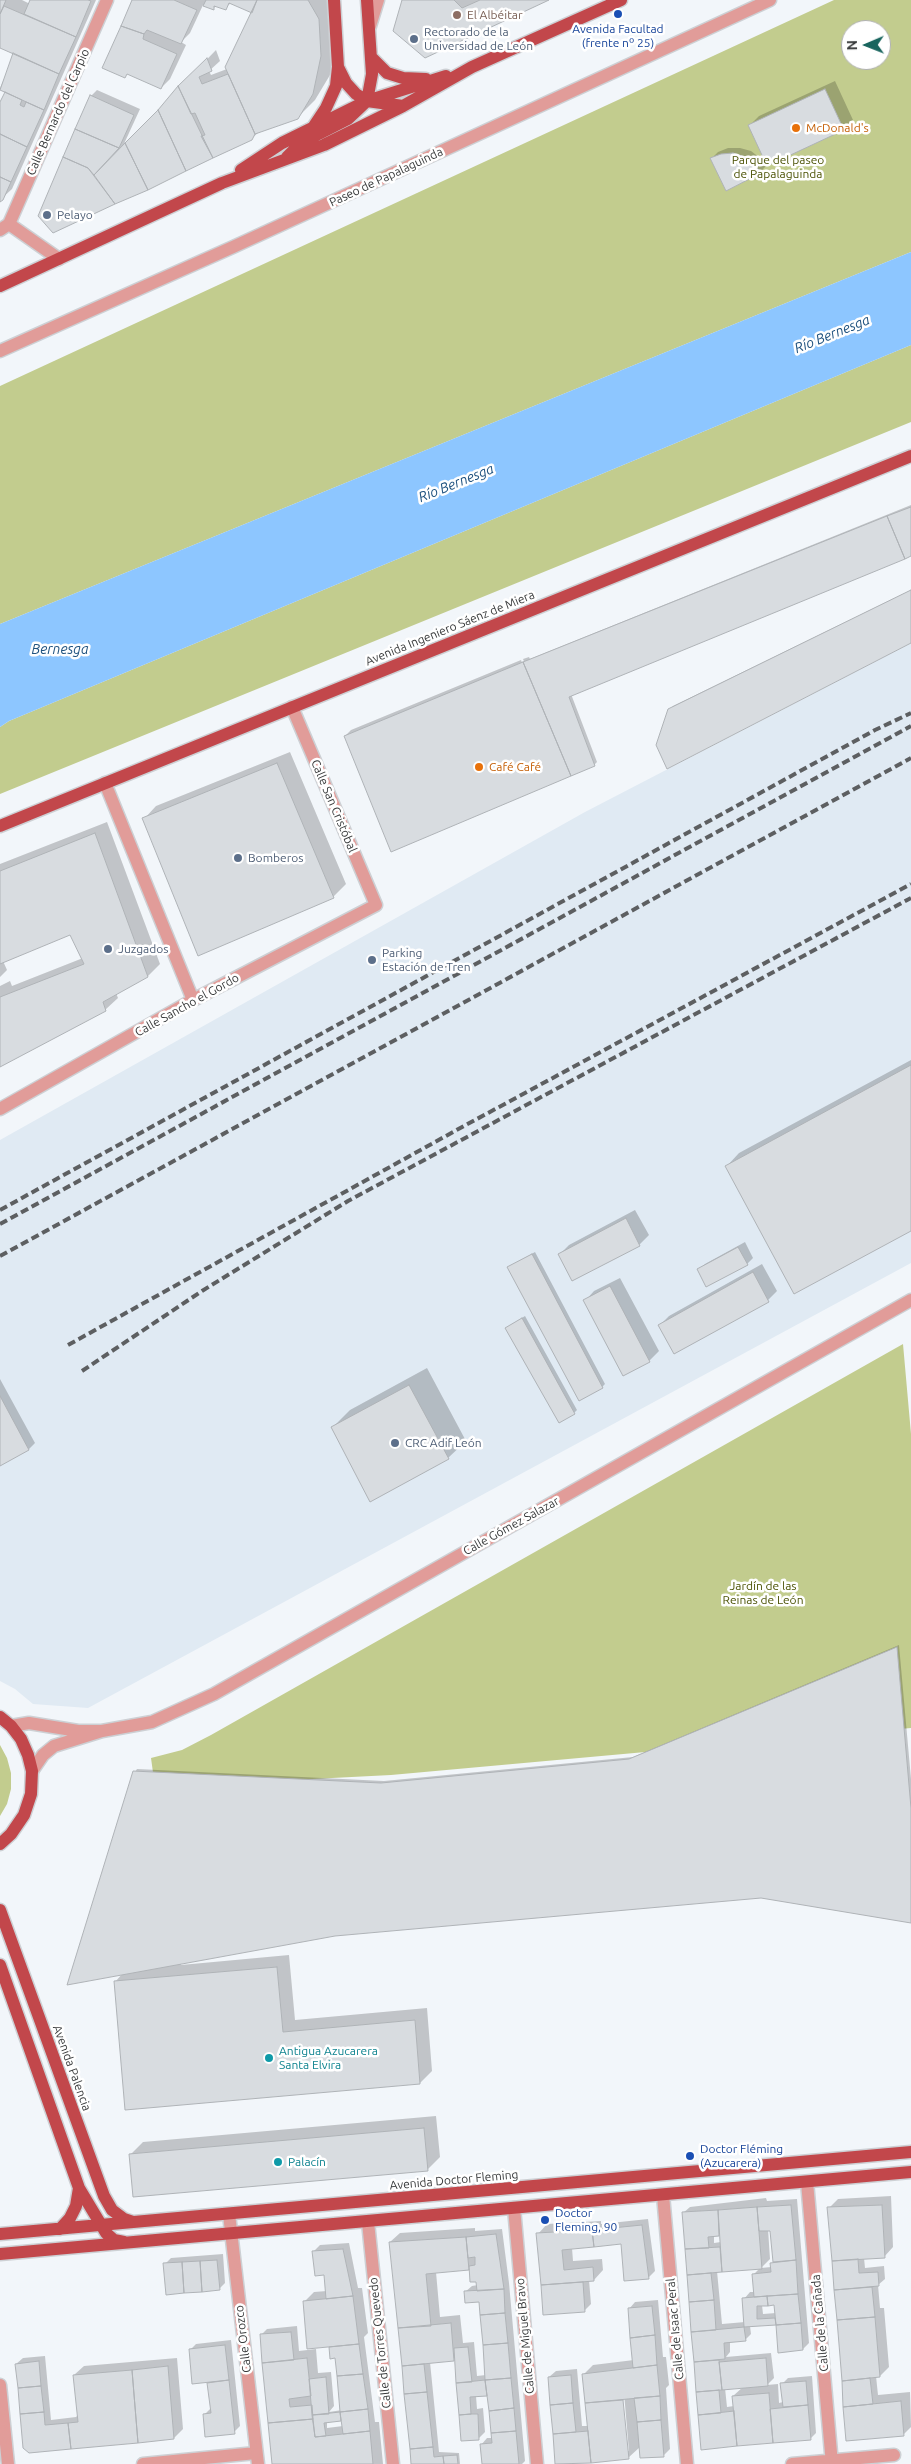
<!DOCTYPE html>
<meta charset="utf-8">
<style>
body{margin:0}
#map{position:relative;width:911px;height:2464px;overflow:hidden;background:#f2f6fa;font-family:Ubuntu,sans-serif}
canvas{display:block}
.north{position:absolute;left:841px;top:20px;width:50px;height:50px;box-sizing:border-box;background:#fff;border:1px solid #afb0b1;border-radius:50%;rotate:269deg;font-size:14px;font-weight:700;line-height:20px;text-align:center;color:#383a3b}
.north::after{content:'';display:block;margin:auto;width:18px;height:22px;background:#19655e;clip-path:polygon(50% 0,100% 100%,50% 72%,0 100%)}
</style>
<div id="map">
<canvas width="911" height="2464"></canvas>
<div class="north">N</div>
</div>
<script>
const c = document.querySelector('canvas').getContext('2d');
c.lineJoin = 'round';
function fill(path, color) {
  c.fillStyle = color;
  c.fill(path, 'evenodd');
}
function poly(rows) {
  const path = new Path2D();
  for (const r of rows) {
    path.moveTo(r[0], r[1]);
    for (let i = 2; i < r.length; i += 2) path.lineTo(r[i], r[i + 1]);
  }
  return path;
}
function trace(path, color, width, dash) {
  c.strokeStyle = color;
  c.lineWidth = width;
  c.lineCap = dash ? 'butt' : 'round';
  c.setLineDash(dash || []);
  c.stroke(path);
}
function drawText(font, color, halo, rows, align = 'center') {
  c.font = font + ' Ubuntu,sans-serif';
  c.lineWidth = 5;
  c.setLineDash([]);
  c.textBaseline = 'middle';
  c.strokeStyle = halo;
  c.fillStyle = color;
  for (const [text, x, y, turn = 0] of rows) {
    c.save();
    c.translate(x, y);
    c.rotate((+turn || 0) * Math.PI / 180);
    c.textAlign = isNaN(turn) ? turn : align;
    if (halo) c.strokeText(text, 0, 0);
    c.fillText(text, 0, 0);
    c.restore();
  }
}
fill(poly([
 [911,643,911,1263,88,1708,33,1704,15,1689,0,1681,0,1140,585,812]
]), '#e0eaf3');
fill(poly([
 [834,0,911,0,911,252,0,624,0,386],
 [851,30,881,30,881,60,851,60],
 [911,345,911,422,0,794,0,727,9,721],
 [903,1344,911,1434,911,1728,391,1775,155,1787,151,1758,182,1750,211,1735],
 [0,1745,7,1758,11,1773,11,1789,7,1804,0,1816]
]), '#c2cc8e');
fill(poly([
 [911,252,911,345,9,721,0,727,0,624]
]), '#8dc6ff');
fill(poly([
 [0,0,22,0,30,4,32,0,96,0,12,189,0,200,0,105,7,92,0,88,15,53,0,46],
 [133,0,335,0,339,38,330,75,315,100,297,118,259,132,251,139,53,231,91,96,97,90,140,109,123,146,216,50,220,61,209,71,211,75,227,69,254,12,231,3,225,8,217,5,214,8,203,5,190,33,181,42,186,45,170,79,161,88,128,73],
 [85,162,115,201,111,201,83,163],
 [404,0,546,0,425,56],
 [835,81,853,120,844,129,768,164,750,125,759,116],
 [728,148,740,148,751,151,760,158,766,166,760,172,726,190,712,158,718,152],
 [911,505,911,555,571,694,597,762,594,765,392,850,345,736,351,730,521,660,568,774,571,774,523,659,529,657,530,659],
 [911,590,911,642,670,710,673,706],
 [290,752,346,884,333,897,144,819,156,806],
 [107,822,160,964,148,976,116,993,118,998,105,1010,0,1065,0,986,10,981,12,986,83,958,71,933,3,961,7,970,0,977,0,864],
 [911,1060,911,1230,727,1166,739,1153],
 [635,1210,649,1235,639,1245,560,1254,569,1245],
 [745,1242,753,1258,747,1264,699,1270,705,1264],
 [535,1252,605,1384,602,1387,509,1267],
 [762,1264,777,1291,768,1300,660,1325,669,1316],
 [620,1278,659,1351,649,1361,624,1374,585,1301,594,1291],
 [525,1316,577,1410,574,1413,506,1328],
 [427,1368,466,1441,448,1458,332,1428,350,1410],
 [0,1379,35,1443,29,1449,0,1465],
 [899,1645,911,1779,911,1922,761,1897,335,1934,181,1963,181,1965,289,1955,295,2020,427,2008,432,2071,420,2083,115,1982,123,1973,135,1772,137,1769,384,1781,633,1757],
 [436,2116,440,2157,427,2170,130,2155,143,2142],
 [891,2196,893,2247,884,2257,864,2258,865,2268,884,2266,885,2279,878,2285,880,2308,884,2308,889,2367,880,2376,876,2376,878,2395,910,2392,911,2427,903,2435,847,2440,829,2208,838,2199],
 [766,2198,767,2201,797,2199,809,2343,803,2349,777,2324,750,2326,751,2334,745,2340,730,2341,730,2352,726,2357,771,2353,774,2378,767,2385,778,2384,779,2403,783,2402,782,2384,788,2378,812,2376,816,2433,810,2439,702,2448,683,2213,690,2207],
 [768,2229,771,2229,774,2260,771,2267,761,2268,770,2259],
 [720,2233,721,2242,714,2243,714,2235],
 [760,2268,753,2275,755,2292,750,2292,744,2299,745,2322,722,2324,717,2271],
 [775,2304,776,2313,763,2314,762,2305],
 [743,2387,733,2396,734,2406,727,2407,725,2388],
 [648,2219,655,2271,649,2277,626,2279,622,2243,572,2248,573,2261,602,2259,603,2270,594,2280,589,2280,591,2304,585,2310,544,2313,538,2234,547,2224,601,2221,601,2224],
 [475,2228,475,2231,502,2229,509,2283,525,2461,522,2464,483,2464,481,2445,487,2438,492,2438,488,2394,476,2396,477,2409,483,2408,485,2432,479,2438,462,2440,456,2358,430,2362,439,2452,459,2453,460,2464,413,2464,390,2242,400,2233],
 [470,2267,478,2285,472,2286,465,2292,480,2301,486,2375,477,2376,474,2342,463,2343,460,2315,440,2317,436,2272],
 [349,2243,358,2288,362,2288,368,2333,364,2337,375,2422,379,2422,383,2464,274,2464,261,2335,267,2329,297,2326,299,2351,316,2349,318,2373,331,2372,334,2406,329,2412,342,2410,337,2357,331,2357,330,2345,304,2302,314,2292,327,2291,325,2274,314,2251,320,2245],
 [343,2420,343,2426,327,2428,327,2421],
 [223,2254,225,2283,219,2289,165,2264,171,2258],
 [658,2300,663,2357,666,2357,669,2385,666,2388,670,2449,664,2455,641,2457,640,2447,628,2458,556,2464,549,2377,556,2371,577,2369,582,2426,588,2426,584,2374,593,2365,634,2360,629,2309,635,2302],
 [621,2393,624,2393,629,2451,627,2451],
 [231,2340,240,2426,234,2432,204,2415,211,2408,208,2381,190,2350,196,2344],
 [45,2356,51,2420,76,2417,78,2415,74,2375,84,2366,177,2358,183,2429,174,2438,29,2452,16,2364,23,2358]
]), '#0003');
const building = poly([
 [0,0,6,0,0,14,0,0],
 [30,0,88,0,91,1,76,37,24,14,30,0],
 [132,0,174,0,197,10,181,44,147,30,144,34,121,26,132,0],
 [206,0,257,0,252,13,229,3,226,10,214,6,214,10,203,6,206,0],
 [257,0,308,0,319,19,321,56,313,94,298,119,255,134,225,67,257,0],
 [402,0,454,0,462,8,480,0,549,0,425,58,393,31,402,0],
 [4,6,76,37,59,74,0,48,0,14,4,6],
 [121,26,144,34,143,39,177,54,161,89,127,74,125,78,102,68,121,26],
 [13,53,59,74,44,110,0,90,13,53],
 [207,58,212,71,199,77,202,84,228,74,255,134,252,140,213,158,201,136,205,135,195,113,191,114,178,86,207,58],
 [178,86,213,158,186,171,158,110,178,86],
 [825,89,844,130,767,166,748,125,825,89],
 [5,92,22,100,20,105,24,107,26,102,44,110,27,147,0,134,0,102,5,92],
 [90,95,134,115,119,148,75,129,90,95],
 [158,110,186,171,148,190,125,143,158,110],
 [75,129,119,148,94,175,88,168,63,157,75,129],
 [0,134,27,147,11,182,0,177,0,134],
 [125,143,148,190,115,204,94,175,125,143],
 [733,153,745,157,754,164,761,173,726,191,710,158,721,154,733,153],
 [63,157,88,168,115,204,53,233,38,216,63,157],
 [0,177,11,182,3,200,0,202,0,177],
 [911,507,911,556,905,559,887,516,911,507],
 [887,516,905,559,569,697,595,766,571,776,523,662,887,516],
 [911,590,911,643,667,769,656,745,668,709,911,590],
 [523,662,571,776,391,852,344,736,523,662],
 [277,763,334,898,198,956,142,818,277,763],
 [95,833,148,977,103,1002,106,1011,0,1067,0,997,84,964,70,935,0,964,0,871,95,833],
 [911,1065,911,1231,794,1294,725,1166,911,1065],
 [626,1218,640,1246,572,1281,558,1254,626,1218],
 [738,1247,748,1265,706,1287,697,1269,738,1247],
 [532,1254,603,1388,579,1401,507,1267,532,1254],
 [753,1272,769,1302,674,1354,658,1325,753,1272],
 [610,1286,650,1362,623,1376,583,1300,610,1286],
 [522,1318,575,1414,559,1423,505,1328,522,1318],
 [409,1385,449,1459,370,1502,331,1427,409,1385],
 [0,1396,29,1450,0,1466,0,1396],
 [897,1647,911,1808,911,1923,761,1898,335,1936,67,1985,133,1771,381,1783,629,1759,897,1647],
 [277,1967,283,2032,415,2020,420,2084,125,2110,114,1981,277,1967],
 [424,2128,428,2171,133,2197,129,2154,424,2128],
 [791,2205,796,2260,773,2262,770,2231,759,2231,757,2207,791,2205],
 [882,2205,885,2258,832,2261,827,2207,882,2205],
 [757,2207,762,2269,722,2272,718,2210,757,2207],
 [718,2210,719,2236,708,2237,709,2248,685,2249,682,2212,718,2210],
 [642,2225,649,2279,624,2281,621,2244,594,2247,592,2230,642,2225],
 [592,2230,594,2247,562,2250,564,2270,593,2267,594,2281,541,2285,536,2233,592,2230],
 [496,2234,504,2289,477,2291,476,2282,470,2282,469,2266,475,2265,475,2257,468,2258,466,2237,496,2234],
 [466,2237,469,2270,426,2274,431,2326,398,2328,389,2242,466,2237],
 [720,2247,722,2272,687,2275,685,2249,720,2247],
 [343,2249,353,2296,326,2299,324,2275,315,2276,312,2251,343,2249],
 [858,2259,859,2273,878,2272,879,2286,834,2290,832,2261,858,2259],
 [217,2260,220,2290,202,2292,200,2261,217,2260],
 [796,2260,798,2294,754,2297,752,2274,771,2272,770,2263,796,2260],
 [200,2261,202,2292,184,2293,182,2262,200,2261],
 [182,2262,184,2293,166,2295,163,2263,182,2262],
 [711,2273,714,2300,689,2302,687,2275,711,2273],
 [583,2282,585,2312,543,2315,541,2285,583,2282],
 [872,2287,875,2317,837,2320,834,2290,872,2287],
 [504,2289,505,2313,480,2315,479,2302,465,2303,464,2291,504,2289],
 [798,2294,801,2323,776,2325,774,2305,768,2306,767,2296,798,2294],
 [353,2296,359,2344,307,2349,303,2301,353,2296],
 [767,2296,768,2306,757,2306,757,2319,775,2318,776,2325,744,2327,742,2298,767,2296],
 [714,2300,716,2330,691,2332,689,2302,714,2300],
 [652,2306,655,2335,630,2338,628,2308,652,2306],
 [505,2313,508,2343,483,2345,480,2315,505,2313],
 [875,2317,880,2377,842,2381,837,2320,875,2317],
 [451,2323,454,2361,402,2366,398,2328,451,2323],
 [801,2323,803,2350,778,2353,776,2325,801,2323],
 [744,2327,746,2341,724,2343,725,2359,694,2362,691,2332,744,2327],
 [291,2332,294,2360,262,2363,260,2334,291,2332],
 [655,2335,657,2365,633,2368,630,2338,655,2335],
 [508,2343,511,2378,485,2380,483,2345,508,2343],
 [359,2344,363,2374,337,2376,335,2358,330,2359,329,2347,359,2344],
 [225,2345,229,2380,192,2384,189,2349,225,2345],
 [468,2347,472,2382,456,2383,454,2348,468,2347],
 [307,2358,311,2396,289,2399,290,2407,312,2405,313,2419,268,2423,262,2363,307,2358],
 [766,2358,768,2386,722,2390,719,2362,766,2358],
 [719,2360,722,2390,696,2392,694,2362,719,2360],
 [39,2361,41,2386,18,2388,15,2364,39,2361],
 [424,2364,427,2392,404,2394,402,2366,424,2364],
 [657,2365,660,2396,585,2403,582,2374,657,2365],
 [168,2366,174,2439,138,2443,132,2370,168,2366],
 [132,2370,138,2443,71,2449,68,2423,78,2422,73,2375,132,2370],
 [363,2374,368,2409,340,2412,337,2376,363,2374],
 [571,2375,573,2403,550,2405,548,2377,571,2375],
 [326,2377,329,2414,312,2415,309,2379,326,2377],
 [511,2378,514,2408,489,2411,485,2380,511,2378],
 [870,2378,873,2404,843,2407,842,2381,870,2378],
 [229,2380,235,2434,205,2437,203,2414,211,2413,207,2383,229,2380],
 [485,2380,487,2396,470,2397,471,2414,459,2415,456,2383,485,2380],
 [806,2381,808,2405,783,2407,780,2383,806,2381],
 [41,2386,44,2412,20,2414,18,2388,41,2386],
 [719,2390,721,2413,698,2415,696,2392,719,2390],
 [427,2392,433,2447,410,2449,404,2394,427,2392],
 [769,2393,773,2443,737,2446,732,2396,769,2393],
 [660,2396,661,2420,637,2422,634,2398,660,2396],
 [623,2400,629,2459,591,2463,585,2403,623,2400],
 [901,2401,904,2436,846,2441,843,2407,901,2401],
 [573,2403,576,2432,553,2434,550,2405,573,2403],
 [808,2405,811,2440,773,2443,770,2409,808,2405],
 [514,2408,516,2431,491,2433,489,2411,514,2408],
 [368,2409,370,2431,343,2434,340,2412,368,2409],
 [734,2411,737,2446,701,2450,698,2415,734,2411],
 [44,2412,45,2425,68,2423,71,2449,29,2453,23,2448,20,2414,44,2412],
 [340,2412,341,2421,324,2423,326,2436,315,2437,312,2415,340,2412],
 [471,2414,478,2414,479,2440,461,2441,459,2415,471,2414],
 [313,2419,315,2437,370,2431,373,2464,272,2464,268,2423,313,2419],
 [661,2420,664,2457,640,2458,637,2422,661,2420],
 [516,2431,519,2464,482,2464,480,2444,492,2443,491,2433,516,2431],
 [588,2431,591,2463,555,2464,553,2434,588,2431],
 [433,2447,434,2457,443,2456,444,2464,411,2464,410,2449,433,2447],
 [457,2455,458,2464,444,2464,443,2456,457,2455]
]);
fill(building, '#d8dce0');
trace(building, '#afb3b7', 1);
const minor = poly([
 [370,26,378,0],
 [9,224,107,0],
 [0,230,9,224,59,259],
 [0,351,233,247,770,0],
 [105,783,193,1000],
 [0,1109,193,1000,376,905,292,707],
 [11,1726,29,1723,78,1731,102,1731,54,1746,43,1755,32,1771],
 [102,1731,152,1722,214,1694,911,1300],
 [807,2182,832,2464],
 [663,2195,687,2464],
 [514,2208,537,2464],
 [229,2214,258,2464],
 [368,2222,393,2464],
 [0,2385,8,2464],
 [143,2464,256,2453],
 [792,2464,894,2455]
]);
const major = poly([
 [371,57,387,73,403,78,426,79],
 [338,67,346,83,356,94,367,101,403,106],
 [314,126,326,108,336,86,338,67,334,0],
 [287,157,301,143,348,119,367,101,372,74,367,0],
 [241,170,282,143,367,101,446,76],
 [0,286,222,183,324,145,403,106,472,67,621,0],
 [0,826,911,456],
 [0,1717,11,1726,21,1739,28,1755,32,1771,31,1794,24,1815,11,1834,0,1844],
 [0,1910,104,2196,112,2210,124,2219,133,2222],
 [0,1965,79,2188,106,2233,114,2240,124,2242],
 [60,2229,70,2218,76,2206,79,2188],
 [0,2234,911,2152],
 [0,2254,911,2172]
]);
trace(minor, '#cdd0d4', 15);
trace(major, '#cdd0d4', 15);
trace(minor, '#e19c99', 12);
trace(major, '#c2474b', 12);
trace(poly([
 [0,1210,875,730,911,713],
 [0,1224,911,726],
 [0,1256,911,758],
 [68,1345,464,1126,911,884],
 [82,1371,202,1291,348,1201,911,898]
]), '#5d5f61', 4, [8, 4]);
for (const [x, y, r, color] of [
 [618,14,5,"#1a4fb4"],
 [457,15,5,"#8d6e63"],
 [414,39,5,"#5c6f8a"],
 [796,128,5,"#e8710a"],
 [47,215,5,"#5c6f8a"],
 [479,767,5,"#e8710a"],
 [238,858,5,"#5c6f8a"],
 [108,949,5,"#5c6f8a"],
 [372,960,5,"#5c6f8a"],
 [395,1443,5,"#5c6f8a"],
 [269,2058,5,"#0f9aa8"],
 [690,2156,5,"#1a4fb4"],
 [278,2162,5,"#0f9aa8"],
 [545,2220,5,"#1a4fb4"]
]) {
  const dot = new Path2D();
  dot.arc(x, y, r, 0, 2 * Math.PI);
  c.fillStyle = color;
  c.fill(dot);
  trace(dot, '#fff', 2);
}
drawText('12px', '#785e54', '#fff', [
 ["El Albéitar",467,15]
], 'left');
drawText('12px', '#164399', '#fff', [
 ["Avenida Facultad",618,29,"center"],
 ["(frente nº 25)",618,43,"center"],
 ["Doctor Fléming",700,2149],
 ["(Azucarera)",700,2163],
 ["Doctor",555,2213],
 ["Fleming, 90",555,2227]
], 'left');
drawText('12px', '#4e5e75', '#fff', [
 ["Rectorado de la",424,32],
 ["Universidad de León",424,46],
 ["Pelayo",57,215],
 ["Bomberos",248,858],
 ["Juzgados",118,949],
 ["Parking",382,953],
 ["Estación de Tren",382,967],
 ["CRC Adif León",405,1443]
], 'left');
drawText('12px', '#383a3b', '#fff', [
 ["Calle Bernardo del Carpio",58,112,-66],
 ["Paseo de Papalaguinda",386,177,-25],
 ["Avenida Ingeniero Sáenz de Miera",450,628,-22],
 ["Calle San Cristóbal",334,806,67],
 ["Calle Sancho el Gordo",187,1005,-29],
 ["Calle Gómez Salazar",511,1526,-29],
 ["Avenida Palencia",72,2068,70],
 ["Avenida Doctor Fleming",454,2180,-5],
 ["Calle de la Cañada",820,2323,-95],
 ["Calle de Isaac Peral",675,2329,-95],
 ["Calle de Miguel Bravo",525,2336,-95],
 ["Calle Orozco",243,2339,-97],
 ["Calle de Torres Quevedo",380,2343,-96]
]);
drawText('12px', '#c56008', '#fff', [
 ["McDonald's",806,128],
 ["Café Café",489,767]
], 'left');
drawText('12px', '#4d5407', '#fff', [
 ["Parque del paseo",778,160],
 ["de Papalaguinda",778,174],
 ["Jardín de las",763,1586],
 ["Reinas de León",763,1600]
]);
drawText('12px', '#0d838f', '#fff', [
 ["Antigua Azucarera",279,2051],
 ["Santa Elvira",279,2065],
 ["Palacín",288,2162]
], 'left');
drawText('italic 14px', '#1f527f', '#fff', [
 ["Río Bernesga",832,334,-22],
 ["Río Bernesga",456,483,-22],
 ["Bernesga",60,649]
]);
</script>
